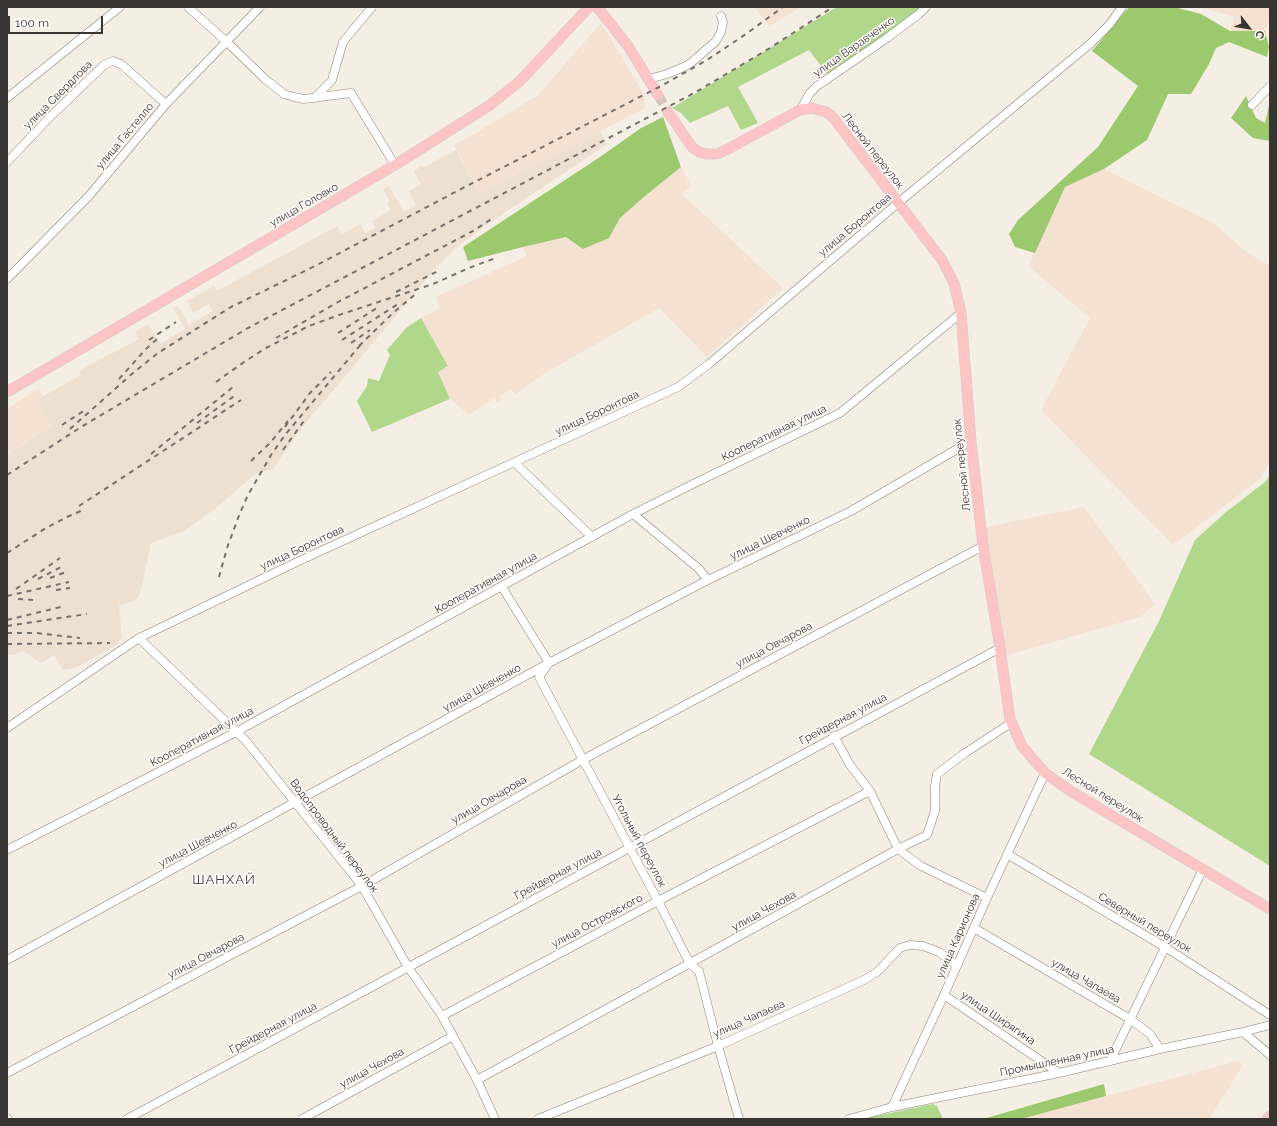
<!DOCTYPE html>
<meta charset="utf-8">
<style>
body{margin:0}
#map{position:relative;width:1277px;height:1126px;overflow:hidden;background:#f5eee5;font-family:Raleway,sans-serif}
canvas{display:block}
.frame{position:absolute;inset:0;border:8px solid #373431;pointer-events:none}
.north{position:absolute;left:1229px;top:8px;width:40px;height:40px;-webkit-text-stroke:3px #fffcf9;paint-order:stroke;rotate:121deg;font-size:11px;font-weight:700;line-height:16px;text-align:center;color:#373431}
.north::after{content:'';display:block;margin:auto;width:14px;height:18px;background:#373431;clip-path:polygon(50% 0,100% 100%,50% 72%,0 100%)}
.scale{position:absolute;left:8px;top:16px;width:95px;height:18px;box-sizing:border-box;border:2px solid #373431;border-top:0;padding-left:5px;font-size:12px;line-height:14px;white-space:nowrap;color:#373431;-webkit-text-stroke:3px #fffcf9;paint-order:stroke}
</style>
<div id="map">
<canvas width="1277" height="1126"></canvas>
<div class="frame"></div>
<div class="north">С</div>
<div class="scale">100 m</div>
</div>
<script>
const c = document.querySelector('canvas').getContext('2d');
c.lineJoin = 'round';
function fill(path, color) {
  c.fillStyle = color;
  c.fill(path, 'evenodd');
}
function poly(rows) {
  const path = new Path2D();
  for (const r of rows) {
    path.moveTo(r[0], r[1]);
    for (let i = 2; i < r.length; i += 2) path.lineTo(r[i], r[i + 1]);
  }
  return path;
}
function trace(path, color, width, dash) {
  c.strokeStyle = color;
  c.lineWidth = width;
  c.lineCap = dash ? 'butt' : 'round';
  c.setLineDash(dash || []);
  c.stroke(path);
}
function drawText(font, color, halo, rows, align = 'center') {
  c.font = font + ' Raleway,sans-serif';
  c.lineWidth = 3;
  c.setLineDash([]);
  c.textBaseline = 'middle';
  c.strokeStyle = halo;
  c.fillStyle = color;
  for (const [text, x, y, turn = 0] of rows) {
    c.save();
    c.translate(x, y);
    c.rotate((+turn || 0) * Math.PI / 180);
    c.textAlign = isNaN(turn) ? turn : align;
    if (halo) c.strokeText(text, 0, 0);
    c.fillText(text, 0, 0);
    c.restore();
  }
}
fill(poly([
 [600,131,607,144,485,226,456,248,435,269,300,430,273,469,255,474,216,508,184,531,151,543,140,594,134,601,119,606,122,637,117,645,75,668,63,670,54,655,41,663,23,651,13,655,7,655,7,455,51,426,37,400,81,375,79,371,84,368,139,339,135,332,148,324,160,344,185,329,173,308,178,306,189,325,213,311,209,304,193,313,187,301,214,286,217,291,337,226,342,234,360,224,365,233,375,228,372,221,391,210,387,203,389,201,383,189,389,186,404,212,416,205,409,191,421,184,414,172,421,165,424,167,456,150,479,193]
]), '#ede0d1');
fill(poly([
 [754,7,801,7,770,26],
 [1201,7,1270,7,1270,18,1265,31,1230,31,1234,17],
 [601,23,644,94,645,108,479,193,454,145,471,136,537,96],
 [681,167,692,186,682,194,783,288,707,357,659,308,545,373,516,394,511,389,499,397,501,400,497,402,494,398,469,415,450,399,437,372,448,366,421,318,440,308,436,297,527,256,523,247,567,237,609,238,620,218,645,196],
 [1104,169,1215,224,1245,251,1270,266,1270,462,1260,479,1173,545,1041,410,1090,318,1028,266,1065,187],
 [39,388,43,396,37,400,51,426,7,454,7,409],
 [1084,507,1155,604,1140,617,1001,657,981,528],
 [1238,1061,1243,1065,1209,1119,1020,1119]
]), '#f5e1d2');
fill(poly([
 [837,7,926,7,830,78,809,50,738,87,758,123,741,130,728,106,690,123,681,113,672,108],
 [421,318,448,366,438,372,450,399,372,432,357,401,367,386,368,378,379,381,390,355,387,350,406,328],
 [1270,475,1270,866,1089,754,1159,621,1195,540,1226,512,1265,482],
 [933,1104,937,1106,943,1119,862,1119]
]), '#b1d78b');
fill(poly([
 [1129,7,1174,7,1201,14,1230,31,1265,31,1269,47,1267,57,1229,42,1216,48,1209,64,1191,94,1168,94,1147,140,1104,169,1065,187,1035,253,1015,247,1009,234,1018,220,1098,147,1138,86,1092,51],
 [1246,96,1256,118,1265,123,1270,101,1270,141,1253,138,1231,118],
 [663,117,681,167,645,196,620,218,609,238,583,249,566,237,523,247,468,261,463,247,600,157,641,128],
 [1104,1084,1106,1096,1021,1119,983,1119]
]), '#9dc96e');
trace(poly([
 [658,95,668,112]
]), '#cfc9c1', 10, [10, 5]);
const minor = poly([
 [188,7,227,42,265,79,284,94,294,97,304,99,351,93,395,165],
 [649,79,667,74,686,66,692,62,716,41,721,32,723,22,721,16],
 [7,98,120,7],
 [315,98,332,80,343,42,372,7],
 [1252,105,1270,86],
 [800,110,810,93,817,86,887,38,919,14,926,7],
 [7,162,51,116,104,65,113,61,121,64,166,104],
 [7,279,88,197,166,104,260,7],
 [515,463,592,537],
 [633,514,698,568,708,580],
 [502,587,549,663,539,677,658,901,690,964,699,971,718,1046,739,1119],
 [139,638,246,741,362,886,408,967,442,1016,477,1080,495,1119],
 [7,728,139,638,299,561,678,387,709,364,898,203,1090,44,1109,25,1122,7],
 [834,736,850,765,870,791,898,849,921,866,987,898],
 [7,850,236,732,633,514,693,484,840,413,961,313],
 [1007,854,1165,947,1270,1015],
 [974,928,1130,1019,1150,1034,1160,1049],
 [7,960,549,663,708,580,851,511,971,441],
 [944,995,1059,1073],
 [442,1016,658,901,870,791],
 [1243,1032,1270,1055],
 [1110,1061,1203,869],
 [7,1073,362,886,584,759,983,546],
 [477,1080,898,849,927,835,935,811,935,786,937,774,965,753,1011,723],
 [892,1107,944,995,987,898,1045,773],
 [7,1118,8,1119],
 [127,1119,1000,648],
 [302,1119,453,1036],
 [538,1119,718,1046,864,980,877,972,900,948,910,945,923,946,939,952,957,966],
 [849,1119,892,1107,1059,1073,1160,1049,1243,1032,1270,1025]
]);
const major = poly([
 [597,7,628,46,658,95],
 [668,112,692,147,699,152,706,154,717,154,726,150,800,110,812,108,826,112,832,116,942,260,954,283,961,313,971,441,983,546,1000,648,1010,719,1022,746,1045,773,1072,792,1270,909],
 [7,392,395,165,490,105,520,81,589,7],
 [1267,1119,1270,1116]
]);
trace(minor, '#878179', 9);
trace(major, '#cfcece', 11);
trace(minor, '#fff', 8);
trace(major, '#fdc4c6', 10);
trace(poly([
 [396,292,440,270],
 [338,333,380,306],
 [276,338,340,301,473,231,493,218],
 [149,340,176,322],
 [342,340,398,304],
 [351,343,370,330],
 [359,346,394,312,418,292],
 [119,379,146,349,157,339],
 [216,382,244,362,266,348,309,326,339,315,433,284,469,268,498,257],
 [197,423,237,394],
 [62,425,85,410],
 [285,427,310,393,331,372],
 [70,429,133,373,158,353,231,307,317,265,461,189,661,86,707,60,746,34,783,7],
 [283,450,306,418],
 [151,454,233,387],
 [251,461,270,443,288,421],
 [7,475,81,427,248,328,696,92,770,48,833,7],
 [79,506,241,400],
 [7,553,46,528,67,517,83,510],
 [219,577,227,548,240,513,248,495,271,455,285,435,362,343],
 [50,578,66,572],
 [38,579,63,566],
 [16,589,60,558],
 [56,590,70,588],
 [7,596,69,582],
 [18,599,34,600],
 [7,620,65,606],
 [7,626,87,614],
 [7,633,36,633,80,638],
 [7,644,110,643]
]), '#75716c', 2, [5, 5]);
drawText('11px', '#373431', '#fffcf9', [
 ["улица Варавченко",854,47,-35],
 ["улица Свердлова",58,95,-45],
 ["улица Гастелло",125,136,-50],
 ["Лесной переулок",873,151,52],
 ["улица Головко",304,205,-30],
 ["улица Боронтова",855,225,-40],
 ["улица Боронтова",597,413,-25],
 ["Кооперативная улица",774,433,-26],
 ["Лесной переулок",962,465,-96],
 ["улица Шевченко",770,538,-26],
 ["улица Боронтова",302,548,-25],
 ["Кооперативная улица",486,583,-29],
 ["улица Овчарова",774,645,-28],
 ["улица Шевченко",482,688,-29],
 ["Грейдерная улица",843,719,-28],
 ["Кооперативная улица",202,737,-28],
 ["Лесной переулок",1103,795,32],
 ["улица Овчарова",489,800,-30],
 ["Водопроводный переулок",334,836,53],
 ["Угольный переулок",639,841,62],
 ["улица Шевченко",198,844,-28],
 ["Грейдерная улица",558,874,-28],
 ["улица Чехова",764,911,-29],
 ["улица Островского",597,921,-28],
 ["Северный переулок",1145,923,31],
 ["улица Карионова",958,936,-66],
 ["улица Овчарова",206,956,-28],
 ["улица Чапаева",1086,981,30],
 ["улица Ширягина",998,1018,34],
 ["улица Чапаева",749,1019,-24],
 ["Грейдерная улица",273,1028,-28],
 ["Промышленная улица",1057,1061,-12],
 ["улица Чехова",372,1068,-29]
]);
c.letterSpacing = '1px';
drawText('13px', '#373431', '#fffcf9', [
 ["ШАНХАЙ",224,880]
]);
c.letterSpacing = '0px';
</script>
